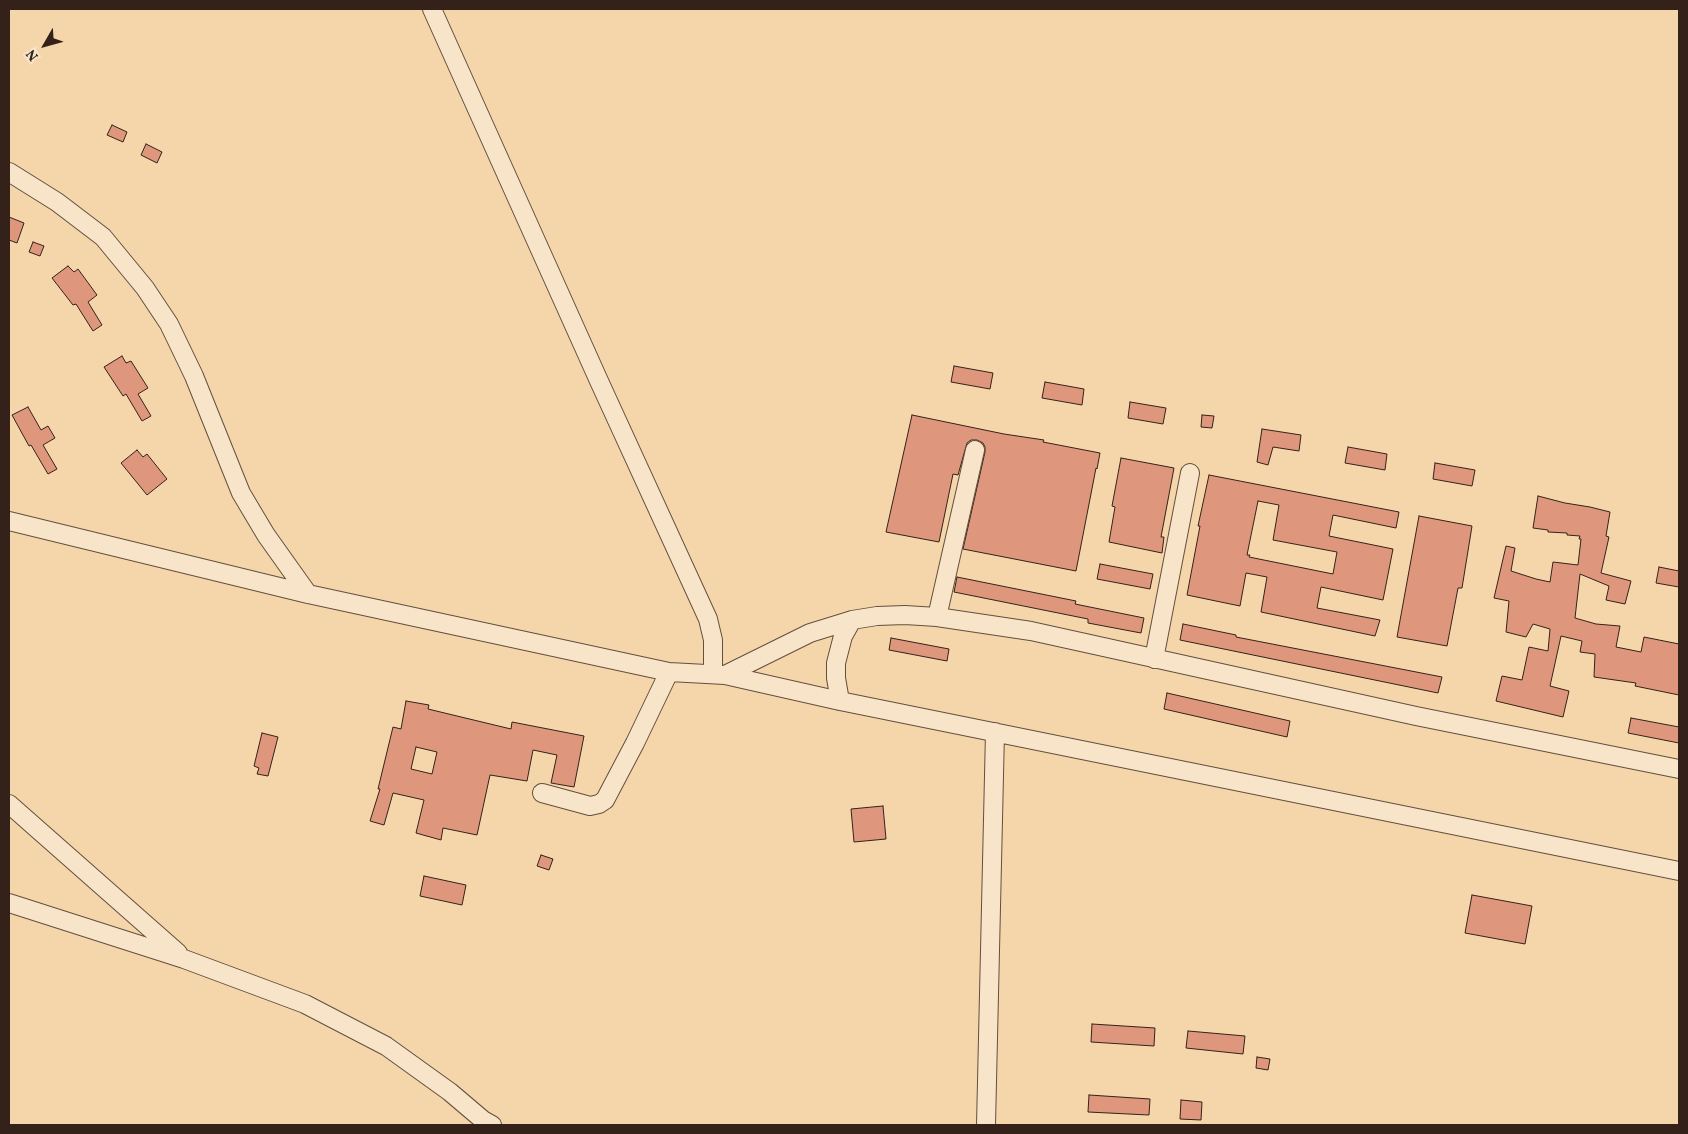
<!DOCTYPE html>
<style>
body{margin:0}
#map{position:relative;width:1688px;height:1134px;overflow:hidden;background:#f5d6ab;font-family:Vollkorn,serif}
canvas{display:block}
.frame{position:absolute;inset:0;border:10px solid #34221a;pointer-events:none}
.north{position:absolute;left:20px;top:20px;width:50px;height:50px;-webkit-text-stroke:4px #f8e4c8;paint-order:stroke;rotate:232deg;font-size:14px;font-weight:700;line-height:20px;text-align:center;color:#34221a}
.north::after{content:'';display:block;margin:auto;width:18px;height:22px;background:#34221a;clip-path:polygon(50% 0,100% 100%,50% 72%,0 100%)}
</style>
<div id="map">
<canvas width="1688" height="1134"></canvas>
<div class="frame"></div>
<div class="north">N</div>
</div>
<script>
const c = document.querySelector('canvas').getContext('2d');
c.lineJoin = 'round';
function fill(path, color) {
  c.fillStyle = color;
  c.fill(path, 'evenodd');
}
function poly(rows) {
  const path = new Path2D();
  for (const r of rows) {
    path.moveTo(r[0], r[1]);
    for (let i = 2; i < r.length; i += 2) path.lineTo(r[i], r[i + 1]);
  }
  return path;
}
function trace(path, color, width, dash) {
  c.strokeStyle = color;
  c.lineWidth = width;
  c.lineCap = dash ? 'butt' : 'round';
  c.setLineDash(dash || []);
  c.stroke(path);
}
const building = poly([
 [112,125,127,132,123,142,107,135,112,125],
 [146,144,162,152,157,163,141,155,146,144],
 [9,217,24,223,17,243,9,240,9,217],
 [33,242,44,246,40,256,29,252,33,242],
 [68,266,74,272,78,269,97,295,88,302,102,325,93,331,76,304,73,305,52,278,68,266],
 [122,356,126,363,131,361,148,388,138,394,151,416,142,421,126,394,123,396,104,367,122,356],
 [954,366,993,373,990,389,951,382,954,366],
 [1045,382,1084,389,1082,405,1042,398,1045,382],
 [1130,402,1166,408,1163,424,1128,418,1130,402],
 [28,407,41,430,48,426,55,438,43,445,57,469,48,474,31,445,29,446,12,415,28,407],
 [912,415,1004,434,1044,440,1043,442,1100,453,1097,469,1096,468,1076,571,963,549,985,452,985,447,983,443,977,440,971,440,967,443,958,475,953,474,939,542,886,532,912,415],
 [1202,415,1214,416,1212,428,1201,427,1202,415],
 [1262,429,1301,435,1299,451,1273,447,1268,465,1257,462,1262,429],
 [1348,447,1387,454,1385,470,1345,463,1348,447],
 [137,450,143,457,147,454,167,479,147,495,121,463,137,450],
 [1121,458,1174,468,1161,537,1164,537,1162,553,1109,542,1115,507,1112,506,1121,458],
 [1435,463,1475,470,1472,486,1433,479,1435,463],
 [1209,475,1399,512,1396,528,1333,515,1329,536,1393,549,1383,600,1321,587,1317,608,1380,620,1375,636,1261,612,1267,577,1246,573,1240,606,1187,595,1200,526,1198,526,1209,475],
 [1258,501,1279,505,1273,540,1337,552,1333,574,1249,557,1250,555,1247,555,1258,501],
 [1538,496,1565,503,1590,507,1610,512,1606,536,1609,537,1601,573,1631,581,1625,604,1606,600,1609,586,1580,574,1575,618,1596,624,1620,626,1616,647,1641,652,1644,637,1679,644,1679,695,1635,686,1636,683,1594,677,1595,654,1580,652,1582,641,1561,636,1550,686,1569,691,1563,717,1496,701,1502,676,1522,680,1529,647,1548,651,1550,629,1533,624,1526,637,1506,632,1509,601,1494,598,1506,546,1515,548,1511,571,1536,579,1550,582,1553,562,1578,565,1581,539,1579,539,1580,536,1567,535,1567,533,1548,532,1548,530,1533,528,1538,496],
 [1419,516,1472,526,1462,588,1458,588,1447,646,1397,637,1419,516],
 [1100,564,1153,574,1150,589,1097,579,1100,564],
 [1659,567,1679,571,1679,587,1656,583,1659,567],
 [957,577,1076,601,1075,604,1144,618,1141,633,1088,623,1088,619,954,592,957,577],
 [1183,624,1236,635,1236,637,1442,677,1438,693,1180,640,1183,624],
 [891,638,949,649,947,661,889,650,891,638],
 [1167,693,1290,721,1287,737,1164,709,1167,693],
 [406,701,429,705,428,709,511,729,512,722,584,736,574,787,551,783,557,755,533,750,527,781,490,775,477,835,443,828,441,840,416,833,424,800,393,793,384,825,370,821,380,789,378,789,393,727,401,729,406,701],
 [416,747,437,752,432,774,411,769,416,747],
 [1631,718,1679,727,1679,743,1628,733,1631,718],
 [262,733,278,737,268,776,257,774,259,768,254,766,262,733],
 [883,806,886,839,854,842,851,809,883,806],
 [541,855,553,859,549,870,537,866,541,855],
 [424,876,466,885,462,905,420,896,424,876],
 [1472,895,1532,906,1525,944,1465,933,1472,895],
 [1092,1024,1155,1028,1154,1046,1091,1042,1092,1024],
 [1188,1031,1245,1036,1243,1054,1186,1048,1188,1031],
 [1257,1057,1270,1059,1268,1070,1256,1068,1257,1057],
 [1089,1095,1150,1099,1149,1115,1088,1112,1089,1095],
 [1181,1100,1202,1102,1201,1120,1180,1119,1181,1100]
]);
fill(building, '#de967d');
trace(building, '#34221a', 1);
const minor = poly([
 [432,9,599,381,708,619,713,640,713,674],
 [9,172,57,202,103,237,145,288,169,324,194,376,241,493,266,535,308,594],
 [9,521,308,594,669,672,725,675,840,701,1679,871],
 [937,617,975,450],
 [1154,659,1190,473],
 [725,675,810,633,852,620,877,616,905,615,937,617,1031,631,1416,716,1679,769],
 [840,701,836,678,836,663,843,636,852,620],
 [542,793,590,806,599,804,605,800,635,743,669,672],
 [9,804,178,953],
 [9,903,184,959,305,1004,386,1046,450,1092,483,1120,492,1125],
 [986,1125,995,732]
]);
trace(minor, '#644f3e', 20);
trace(minor, '#f8e4c8', 18);
</script>
